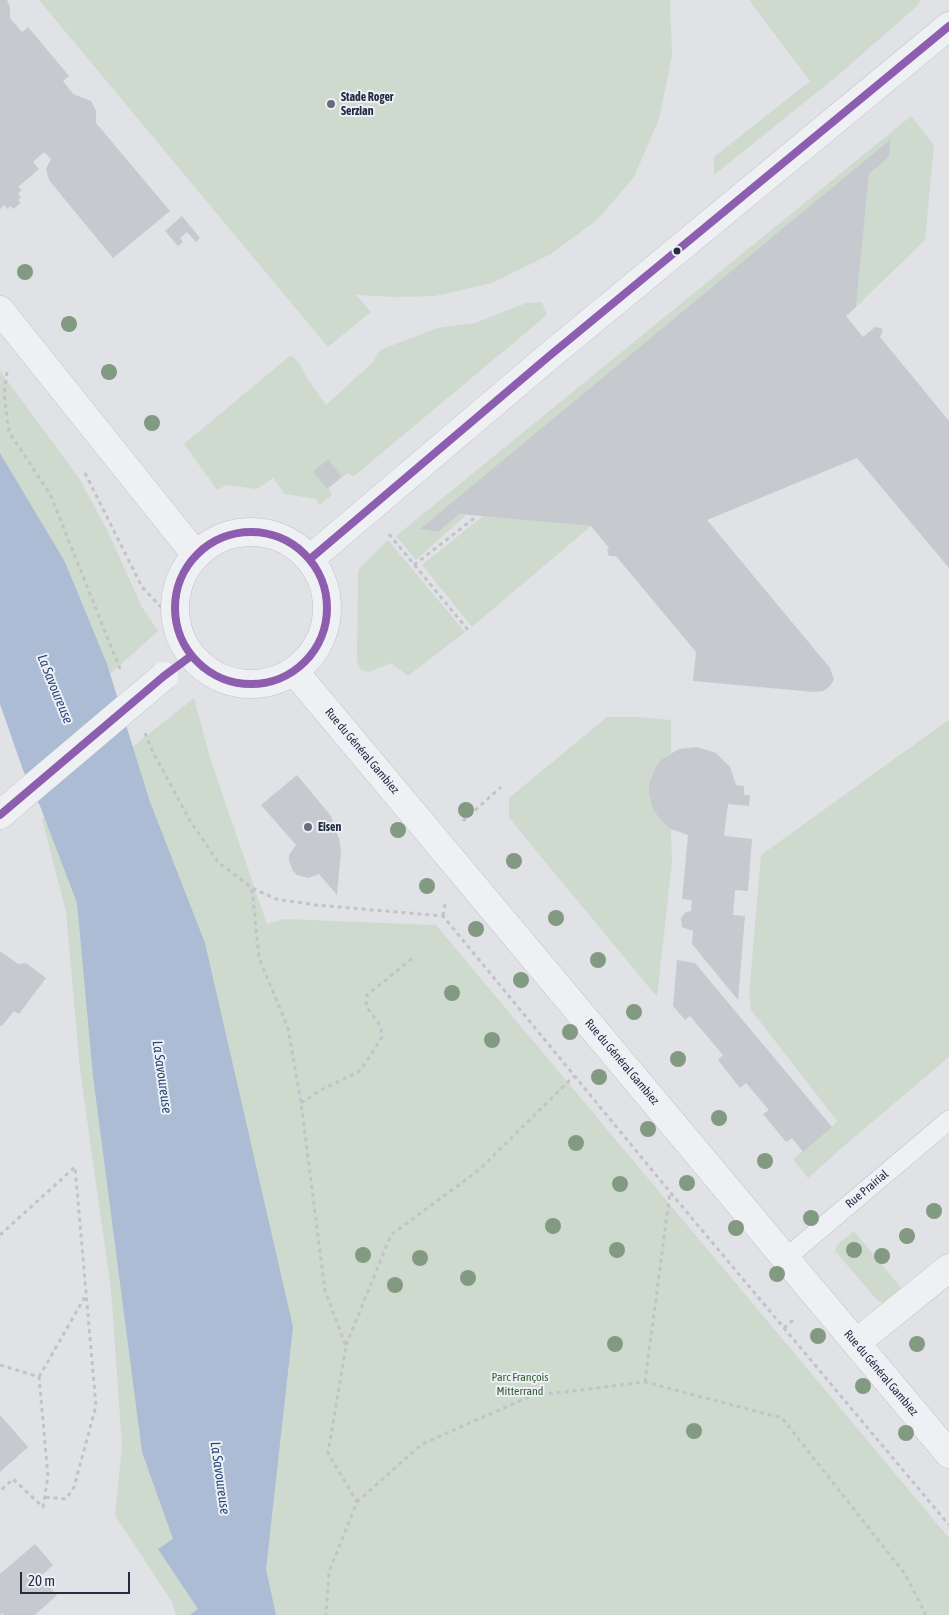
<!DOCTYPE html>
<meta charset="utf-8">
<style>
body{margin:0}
#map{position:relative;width:949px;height:1615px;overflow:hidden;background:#e0e2e6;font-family:"Asap Condensed",sans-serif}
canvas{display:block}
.scale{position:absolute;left:20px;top:1572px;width:110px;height:22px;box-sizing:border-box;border:2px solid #252d41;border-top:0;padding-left:6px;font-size:15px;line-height:18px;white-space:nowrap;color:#252d41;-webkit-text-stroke:4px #edf0f6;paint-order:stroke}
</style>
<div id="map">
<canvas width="949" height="1615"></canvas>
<div class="scale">20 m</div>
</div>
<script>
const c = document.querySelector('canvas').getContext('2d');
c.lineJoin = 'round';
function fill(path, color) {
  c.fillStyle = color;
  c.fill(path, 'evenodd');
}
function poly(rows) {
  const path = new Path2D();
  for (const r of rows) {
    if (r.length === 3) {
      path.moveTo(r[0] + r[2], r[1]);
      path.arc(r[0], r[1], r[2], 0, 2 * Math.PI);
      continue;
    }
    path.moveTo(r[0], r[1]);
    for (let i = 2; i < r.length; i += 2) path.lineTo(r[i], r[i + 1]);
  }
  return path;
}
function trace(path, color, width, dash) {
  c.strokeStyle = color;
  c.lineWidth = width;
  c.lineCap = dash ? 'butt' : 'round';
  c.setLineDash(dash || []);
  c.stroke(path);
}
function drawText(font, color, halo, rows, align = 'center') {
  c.font = font + ' "Asap Condensed",sans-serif';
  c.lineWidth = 4;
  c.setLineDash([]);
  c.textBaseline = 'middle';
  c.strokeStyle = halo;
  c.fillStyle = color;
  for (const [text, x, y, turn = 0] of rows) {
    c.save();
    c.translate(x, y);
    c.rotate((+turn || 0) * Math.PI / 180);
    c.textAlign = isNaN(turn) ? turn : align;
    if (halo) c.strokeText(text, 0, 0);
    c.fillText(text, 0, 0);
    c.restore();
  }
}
fill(poly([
 [39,0,670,0,672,56,659,119,634,177,597,220,551,254,492,283,435,296,395,297,356,295,371,312,328,347],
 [749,0,920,0,917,6,836,77,714,175,714,157,810,81],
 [911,116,934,145,925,240,856,307,869,174,889,157,891,140,421,529,438,532,459,514,466,515,416,560,396,536],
 [542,302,547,315,353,477,349,473,342,477,328,460,313,472,327,489,329,489,332,495,319,505,316,499,285,494,273,478,257,489,227,485,217,490,184,444,291,355,301,365,307,378,326,405,373,362,380,350,437,328,475,323,526,303],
 [0,371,79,478,108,532,142,607,158,631,98,685,0,471],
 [483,516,591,526,472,627,422,565],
 [388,540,465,632,408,676,391,663,369,672,361,670,357,661,358,570],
 [194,698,210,758,267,924,284,919,436,925,949,1538,949,1615,176,1615,172,1602,115,1515,122,1446,111,1290,80,1070,66,912,42,819],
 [607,717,638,717,671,720,671,753,662,759,656,766,649,784,649,793,653,810,664,824,671,829,672,862,657,997,509,818,509,798],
 [947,721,949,721,949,1057,844,1146,808,1178,793,1159,832,1127,837,1121,751,1010,749,994,761,855],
 [854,1231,903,1290,886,1304,877,1300,835,1251,837,1245]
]), '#cfdacf');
fill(poly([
 [0,453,65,562,107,664,150,802,205,943,293,1327,266,1569,276,1615,190,1615,198,1609,158,1549,173,1539,142,1452,93,1076,77,903,40,806,23,770,0,704]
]), '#abbcd4');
fill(poly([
 [0,0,7,0,10,7,10,18,22,32,28,27,69,76,63,81,73,94,91,101,96,111,96,123,170,211,113,258,49,180,46,169,51,159,44,152,33,162,39,169,18,187,22,190,18,193,21,197,18,200,21,203,13,209,10,206,7,209,4,205,0,209],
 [891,139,889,157,869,174,856,307,846,316,863,337,875,327,881,328,883,331,880,337,949,421,949,568,857,458,707,520,830,668,834,680,829,687,823,691,814,692,693,681,696,652,616,556,609,556,607,550,609,548,591,526,459,514,438,532,420,529],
 [182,216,200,238,196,242,187,232,180,238,183,242,178,246,165,231],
 [328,459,342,477,327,489,313,472],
 [697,747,716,753,730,767,736,785,744,786,744,795,750,795,749,806,728,804,724,836,752,839,748,891,735,890,733,915,745,916,738,1000,692,944,693,931,682,927,681,918,686,912,691,911,692,900,682,899,688,835,671,829,664,824,653,810,649,793,649,784,656,766,662,759,679,749],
 [297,775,331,816,339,839,341,850,337,895,319,874,309,878,297,875,293,871,289,861,289,855,296,845,261,805],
 [0,951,18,964,26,963,46,978,19,1014,14,1011,2,1026,0,1025],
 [677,960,695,963,832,1127,803,1152,792,1138,786,1142,763,1114,769,1110,746,1083,740,1088,718,1060,723,1055,690,1016,685,1020,673,1006],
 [0,1415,28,1447,0,1472],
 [35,1544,53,1565,40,1577,57,1595,35,1615,4,1615,3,1613,0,1615,0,1574]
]), '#c6c9cd');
const service = poly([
 [786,1258,949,1120]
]);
const minor = poly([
 [0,310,196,555],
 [251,608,76],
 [310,559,548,357,949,26],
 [294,671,949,1454],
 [0,815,21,797],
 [856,1343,949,1268]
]);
trace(service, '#bec0c4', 20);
trace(minor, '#bec0c4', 29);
trace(poly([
 [7,372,4,394,9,432,50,494,120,669],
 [85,473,142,587,176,623],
 [389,534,468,630],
 [414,565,477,516],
 [145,733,152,750,190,821,219,863,252,888,276,899,316,905,443,916,670,1192,949,1525],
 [463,821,501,787],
 [252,889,259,958,288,1028,301,1103,325,1291,346,1346,328,1453,357,1502,329,1572,326,1615],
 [443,916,445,904],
 [301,1103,321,1090,358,1072,365,1064,382,1037,381,1029,379,1024,366,1006,367,995,414,957],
 [0,1235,75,1167,96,1406,74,1487,66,1499,44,1497],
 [784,1328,793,1320],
 [346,1345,391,1235,479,1170,574,1076],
 [0,1365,39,1377,48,1476,43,1507,13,1479,0,1491],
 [39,1377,86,1295],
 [645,1382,670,1192],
 [357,1502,422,1444,531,1396,645,1382,782,1418,905,1574,926,1615]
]), '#c2c3c9', 3, [4, 4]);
trace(service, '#eff0f3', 19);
trace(minor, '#eff0f3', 28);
const minorBridge = poly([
 [21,797,164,676]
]);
trace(minorBridge, '#bec0c4', 29, []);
trace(minorBridge, '#eff0f3', 28);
trace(poly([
 [251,608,76],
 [310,559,548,357,949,26],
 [0,815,164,676,191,656]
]), '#8d5daf', 8);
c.fillStyle = '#829982';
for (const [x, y] of [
 [25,272],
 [69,324],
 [109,372],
 [152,423],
 [466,810],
 [398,830],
 [514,861],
 [427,886],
 [556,918],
 [476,929],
 [598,960],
 [521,980],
 [452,993],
 [634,1012],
 [570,1032],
 [492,1040],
 [678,1059],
 [599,1077],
 [719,1118],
 [648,1129],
 [576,1143],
 [765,1161],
 [687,1183],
 [620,1184],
 [934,1211],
 [811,1218],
 [553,1226],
 [736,1228],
 [907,1236],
 [617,1250],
 [854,1250],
 [363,1255],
 [882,1256],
 [420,1258],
 [777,1274],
 [468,1278],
 [395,1285],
 [818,1336],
 [615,1344],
 [917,1344],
 [863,1386],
 [694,1431],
 [906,1433]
]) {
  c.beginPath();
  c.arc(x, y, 8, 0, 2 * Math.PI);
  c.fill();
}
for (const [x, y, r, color] of [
 [331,104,5,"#666c7b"],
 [677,251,4.5,"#252d41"],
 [308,827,5,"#666c7b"]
]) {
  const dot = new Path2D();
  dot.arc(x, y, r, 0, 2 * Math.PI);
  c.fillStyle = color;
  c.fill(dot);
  trace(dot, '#edf0f6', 2);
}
drawText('bold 12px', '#252d41', '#edf0f6', [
 ["Stade Roger",341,97],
 ["Serzian",341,111],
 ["Eisen",318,827]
], 'left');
drawText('12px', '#252d41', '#edf0f6', [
 ["Rue du Général Gambiez",362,751,50],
 ["Rue du Général Gambiez",622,1062,50],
 ["Rue Prairial",867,1189,-40],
 ["Rue du Général Gambiez",881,1373,50]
]);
drawText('12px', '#365e31', '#edf0f6', [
 ["Parc François",520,1377],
 ["Mitterrand",520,1391]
]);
drawText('italic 14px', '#2b4879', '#edf0f6', [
 ["La Savoureuse",55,689,68],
 ["La Savoureuse",162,1077,82],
 ["La Savoureuse",220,1478,82]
]);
</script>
